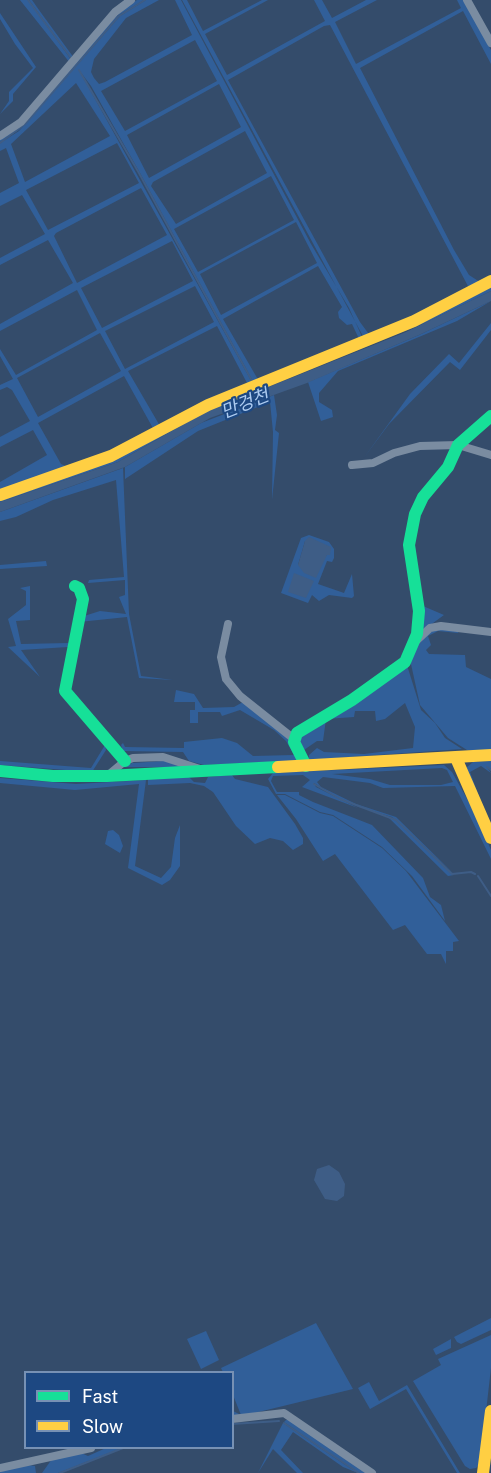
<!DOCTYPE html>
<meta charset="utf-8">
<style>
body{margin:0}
#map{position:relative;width:491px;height:1473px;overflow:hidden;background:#344c6b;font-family:"Public Sans",sans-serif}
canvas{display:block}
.legend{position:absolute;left:24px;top:1371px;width:210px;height:78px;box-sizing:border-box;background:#1d4882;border:2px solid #7791b4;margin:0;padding:8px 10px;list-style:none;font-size:18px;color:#fff}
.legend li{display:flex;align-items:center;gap:12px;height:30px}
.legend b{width:30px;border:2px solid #7791b4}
</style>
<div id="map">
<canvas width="491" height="1473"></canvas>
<ul class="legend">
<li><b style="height:8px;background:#16e098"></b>Fast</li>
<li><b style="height:8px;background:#ffcf43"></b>Slow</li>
</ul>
</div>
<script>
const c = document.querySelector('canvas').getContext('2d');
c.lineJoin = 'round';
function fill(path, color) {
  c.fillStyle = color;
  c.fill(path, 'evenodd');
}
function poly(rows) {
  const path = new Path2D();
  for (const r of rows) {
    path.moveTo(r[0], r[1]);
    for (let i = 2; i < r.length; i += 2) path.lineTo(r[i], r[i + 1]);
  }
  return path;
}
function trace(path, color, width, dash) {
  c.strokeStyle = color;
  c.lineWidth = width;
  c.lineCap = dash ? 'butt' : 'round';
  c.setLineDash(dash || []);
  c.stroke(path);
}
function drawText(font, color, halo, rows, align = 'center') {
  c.font = font + ' "Public Sans","Noto Sans KR",sans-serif';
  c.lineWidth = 4.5;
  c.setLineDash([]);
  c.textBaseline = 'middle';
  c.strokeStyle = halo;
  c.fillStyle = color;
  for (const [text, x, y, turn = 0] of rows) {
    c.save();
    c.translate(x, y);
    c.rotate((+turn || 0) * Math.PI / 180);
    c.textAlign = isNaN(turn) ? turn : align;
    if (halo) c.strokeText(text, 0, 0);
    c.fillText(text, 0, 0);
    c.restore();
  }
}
fill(poly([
 [20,0,28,0,72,61,70,63],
 [29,0,32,0,39,10,74,58,73,60],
 [137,0,144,0,119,15,19,130,0,142,0,139,101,32,126,7],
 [146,0,159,0,126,18,94,59,91,72,94,78,99,84,105,82,192,35,175,0,181,0,311,244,349,308,363,339,360,341,352,324,347,325,339,318,338,312,342,307,318,266,223,319,260,383,255,385,140,173,91,86,79,70,254,386,154,430,124,376,38,423,61,464,68,467,0,494,0,482,47,455,33,430,0,447,0,437,30,421,12,390,7,387,0,390,0,385,13,379,0,356,0,349,16,375,97,330,77,290,0,331,0,324,73,283,48,240,0,265,0,258,45,234,22,195,0,206,0,193,19,183,6,148,0,151,0,143,19,131,120,16],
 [195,40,217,81,125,131,101,91],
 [76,83,110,136,25,182,11,144],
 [219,84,241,127,149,178,127,135],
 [245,131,267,173,176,224,151,186,153,182],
 [117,143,139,183,48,230,26,190],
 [271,176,294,220,198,272,174,229],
 [141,188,167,235,77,283,54,236,56,233],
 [296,222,317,263,221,315,200,274],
 [172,241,193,281,102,328,81,288],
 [195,286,214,322,125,369,105,331],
 [217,326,247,383,160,426,128,371],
 [100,333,121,371,38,417,17,378],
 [182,0,187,0,203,31,262,0,268,0,205,34,227,75,325,21,314,0,322,0,332,18,366,0,377,0,335,22,356,64,461,8,457,0,464,0,491,50,491,64,463,11,360,68,454,250,469,275,483,284,419,314,469,288,330,25,324,26,228,80,360,322,371,337,364,338],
 [0,13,36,67,13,94,13,101,0,114,9,101,9,92,33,68,15,44,0,19],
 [491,282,491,291,427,322,232,401,180,426,118,462,0,502,0,497,80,469],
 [491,301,457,321,338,371,319,393,319,402,332,410,333,417,321,421,308,382,419,335],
 [491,323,491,330,460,370,450,362,389,424,363,459,410,394,449,354,459,363],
 [274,395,277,415,275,430,279,433,272,500,273,432,270,402,198,431,125,479,125,467,201,423],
 [123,468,129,614,141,676,173,680,139,678,127,617,79,622,81,617,100,611,126,614,119,597,125,595,125,580,88,583,89,580,124,577,116,480,53,500,16,517,0,521,0,512],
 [413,532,423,606,444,615,418,634,411,542],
 [309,535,329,542,334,549,334,558,332,562,327,561,318,584,344,593,352,574,354,596,352,598,329,595,319,601,312,595,308,603,281,593,301,538],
 [305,541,327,555,298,565],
 [46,561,47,566,0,569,0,565],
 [30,586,30,620,16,621,21,644,69,643,68,647,21,650,40,677,8,647,16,646,8,619,26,605,26,591,20,588],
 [432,629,459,629,458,633,438,631,428,636,431,645,426,650,429,654,465,655,466,667,491,679,491,750,467,750,448,738,420,705,409,655],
 [406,662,421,710,435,723,445,738,462,749,309,760,309,755,317,748,324,752,364,754,413,748,415,727,405,703,385,719,376,721,375,711,355,711,354,717,326,719,323,741,317,741,301,752,297,737],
 [176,690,194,694,203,708,234,707,243,702,287,737,299,757,295,761,204,765,189,761,183,752,123,751,121,745,123,743,125,747,184,748,184,742,222,738,237,743,253,756,294,755,286,741,274,730,240,710,222,716,220,712,198,712,198,723,190,723,190,710,195,710,195,702,174,702],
 [105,745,106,750,92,772,0,765,0,761,91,768],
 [164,761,179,764,179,767,125,767,132,763],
 [491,761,491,769,487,767,491,773,481,766,470,772,487,818,466,768,473,762],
 [444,765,452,772,475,813,491,850,491,859,455,786,383,788,370,783,323,777,317,782,321,787,356,804,396,817,454,874,392,817,359,807,340,799,314,783,316,787,358,808,302,787,310,780,303,775,273,776,271,781,277,792,299,792,299,795,313,802,372,825,423,878,430,897,441,905,445,921,412,876,382,847,333,815,320,812,285,794,276,794,268,779,273,773],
 [442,768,447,770,453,782,441,785,390,785,370,779,332,774],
 [232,775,235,779,268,787,295,824,303,838,303,844,293,850,283,841,270,838,255,844,236,826,213,792,204,786,190,783,148,785,148,779,189,777,194,782,205,783,208,777],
 [0,778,76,784,146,780,135,866,161,878,171,867,175,838,180,825,180,866,170,880,162,885,128,868,139,784,75,790,0,783],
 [277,795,285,795,320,813,333,816,382,848,406,871,459,941,453,942,453,951,446,951,446,964,441,954,427,954,405,925,393,930,335,854,323,861,296,819],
 [387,816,396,820,454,875,448,876],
 [108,831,113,830,119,835,123,846,120,853,105,844],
 [491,1318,491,1330,461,1344,457,1342,454,1337],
 [316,1323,353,1389,242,1416,233,1416,233,1411,241,1415,233,1395,232,1372,223,1372,221,1368],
 [206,1331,219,1360,201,1369,187,1339],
 [491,1335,491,1368,480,1464,476,1468,470,1469,465,1466,413,1381,441,1365,438,1359],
 [451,1339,451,1348,436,1355,433,1349],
 [369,1382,379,1401,407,1385,460,1473,457,1473,406,1389,370,1409,358,1388],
 [286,1420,290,1420,366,1473,360,1473,344,1463,284,1422],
 [283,1423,344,1464,358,1473,343,1467,293,1432,281,1450,303,1473,297,1473,273,1449,258,1473],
 [106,1448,122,1448,58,1473,42,1473,52,1459,81,1453,88,1456],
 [28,1465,35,1466,36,1473,0,1473,0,1471]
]), '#315f99');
fill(poly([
 [491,291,491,301,419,335,307,383,210,418,125,467,0,512,0,502,118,462,203,413,256,392,256,389,261,390,406,332],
 [309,537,331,547,330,555,327,555,316,578,304,573,298,565,305,541],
 [294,573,314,581,306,598,288,592],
 [329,1165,339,1172,345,1184,344,1196,337,1201,325,1199,314,1180,317,1169]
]), '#3e5d86');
trace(poly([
 [28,0,71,58],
 [79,70,139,173,252,381],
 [0,143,25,124,119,16,145,0],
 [487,767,491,770],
 [314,784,340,799,396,820,452,874,471,872,475,874],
 [478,876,491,896],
 [284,1423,359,1473],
 [232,1424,279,1421],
 [60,1473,123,1448]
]), '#3e5d86', 2);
trace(poly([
 [467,0,491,43],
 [0,136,21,122,115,12,131,0],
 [352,465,373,463,394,453,420,446,458,445,491,455],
 [228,624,221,657,226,679,240,696,294,739],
 [416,641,430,628,441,626,491,632],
 [107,776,125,761,133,758,163,757,200,769],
 [232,1419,284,1413,372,1473],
 [0,1468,91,1448]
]), '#7a8ca1', 8);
trace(poly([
 [75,586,79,588,83,599,65,691,125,761],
 [306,766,294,742,297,733,352,700,405,662,417,634,419,611,409,545,415,514,423,497,448,467,458,445,491,416],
 [0,771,53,776,107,776,278,767]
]), '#16e098', 12);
trace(poly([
 [0,495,111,456,208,405,414,321,491,281],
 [456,758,491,838],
 [278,767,491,755],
 [483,1473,491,1411]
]), '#ffcf43', 12);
drawText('italic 18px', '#aeccf1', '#1d4882', [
 ["만겅천",245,404,-22]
]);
</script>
